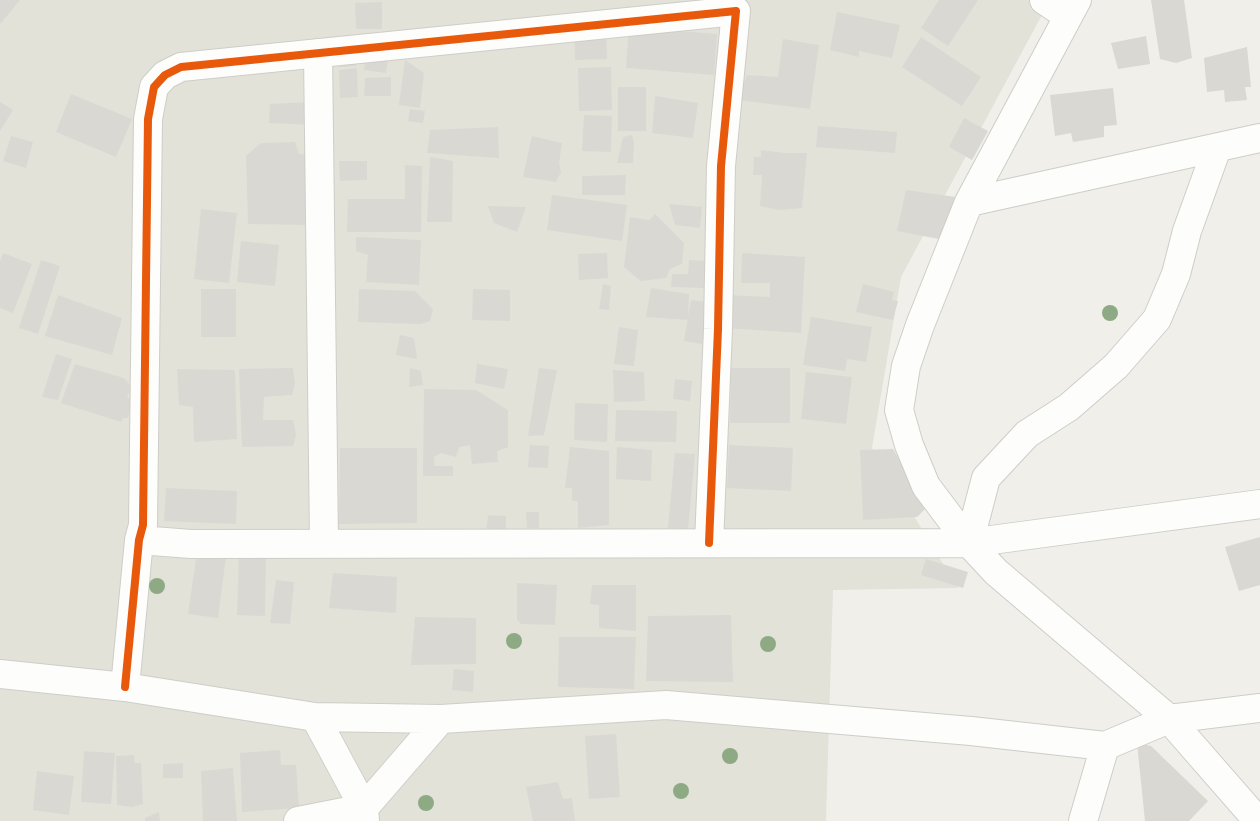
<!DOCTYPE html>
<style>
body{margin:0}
canvas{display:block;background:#f0efea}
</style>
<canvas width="1260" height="821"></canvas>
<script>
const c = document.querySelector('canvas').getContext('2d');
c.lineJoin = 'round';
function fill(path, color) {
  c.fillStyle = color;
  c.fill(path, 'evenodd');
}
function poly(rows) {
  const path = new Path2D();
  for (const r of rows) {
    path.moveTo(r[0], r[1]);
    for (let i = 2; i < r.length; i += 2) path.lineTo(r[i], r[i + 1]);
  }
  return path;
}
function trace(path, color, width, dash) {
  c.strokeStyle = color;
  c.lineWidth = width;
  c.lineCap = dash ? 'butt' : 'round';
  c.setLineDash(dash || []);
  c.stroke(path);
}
fill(poly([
 [0,0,1050,0,901,277,872,448,958,588,833,590,826,821,0,821]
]), '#e3e2d9');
fill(poly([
 [0,0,20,0,0,24],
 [939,0,978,0,948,46,921,28],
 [1151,0,1184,0,1192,58,1176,63,1160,59],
 [382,2,382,29,356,29,355,3],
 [837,12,900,25,892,58,859,51,859,57,830,50],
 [629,27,717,34,714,75,626,68],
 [606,29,607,59,575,60,574,31],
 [1146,36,1150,64,1118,69,1111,43],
 [921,37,981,77,962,106,902,67],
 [783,39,819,45,810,109,738,100,747,75,778,77],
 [1247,47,1251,87,1245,87,1247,100,1225,102,1224,90,1207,92,1204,58],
 [355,53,356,66,340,67,339,54],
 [366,55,388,58,386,73,364,70],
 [405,60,424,73,420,108,399,105],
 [611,67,612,110,579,111,578,68],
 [357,68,358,97,340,98,339,70],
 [391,77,391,96,364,96,365,78],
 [618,87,646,87,646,131,618,131],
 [1113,88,1117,125,1104,126,1104,137,1073,142,1071,133,1055,136,1050,95],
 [71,94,132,119,116,157,56,132],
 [655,96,698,103,693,138,652,133],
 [0,102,13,110,0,131],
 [308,102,312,125,269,123,270,104],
 [410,109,425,111,423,123,408,121],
 [584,115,612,116,611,152,582,151],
 [964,118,988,131,972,160,949,147],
 [818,126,897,132,895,153,816,147],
 [498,127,499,158,427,153,430,130],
 [632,135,634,142,633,163,617,163,623,137],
 [11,136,33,142,26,168,3,161],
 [532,136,562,143,559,163,561,172,556,182,523,177],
 [295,142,299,154,312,155,310,225,248,224,246,156,261,143],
 [761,150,784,153,807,153,802,208,779,210,760,206,762,175,753,175,754,157,761,157],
 [430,157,453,161,452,222,427,222],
 [339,161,367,161,367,180,340,181],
 [405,165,422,166,421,232,347,232,348,199,405,199],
 [626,175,625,195,582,195,582,176],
 [906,190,956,197,944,240,897,231],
 [552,195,627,205,622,241,547,230],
 [669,204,702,207,700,228,675,225],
 [488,206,526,207,517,232,494,223],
 [201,209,237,213,229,283,194,279],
 [655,214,684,243,682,264,670,269,666,278,641,281,624,267,630,217,649,220],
 [356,237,421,240,419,285,366,282,368,255,356,251],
 [241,241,279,245,275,286,237,282],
 [3,253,32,264,13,313,0,308,0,262],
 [607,253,608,278,579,280,578,254],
 [742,253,805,257,801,333,726,328,729,295,770,297,770,283,741,283],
 [41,260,60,266,38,334,19,328],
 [689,260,707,261,706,288,671,287,672,274,688,274],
 [603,284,611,286,609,310,599,309],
 [863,284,894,292,892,300,898,301,893,320,856,312],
 [651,288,689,294,688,320,646,317],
 [201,289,236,289,236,337,201,337],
 [359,289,415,291,433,309,430,321,421,324,358,322],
 [473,289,510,290,510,321,472,320],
 [58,295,122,318,112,355,45,336],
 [691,300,709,302,702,344,684,341],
 [811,317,872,327,866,362,847,359,845,371,803,365],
 [619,327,638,330,634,366,614,364],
 [400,335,414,338,417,359,396,355],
 [56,354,72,359,58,400,42,397],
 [75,364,124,378,131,386,127,398,132,399,128,418,123,418,121,422,61,403],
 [477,364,508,369,504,389,475,383],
 [293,368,295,384,292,395,264,397,263,420,293,420,296,435,293,446,242,447,239,369],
 [410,368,421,371,423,385,409,387],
 [539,368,557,370,544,435,528,436],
 [731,368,790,368,790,423,730,423],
 [177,369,235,370,237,439,194,442,193,407,179,405],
 [613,370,644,372,645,401,614,402],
 [806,372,852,377,846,424,801,419],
 [675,379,692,381,690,401,673,399],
 [424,389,476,390,508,410,508,447,497,451,498,462,472,464,470,445,459,447,456,457,441,453,434,457,434,466,453,466,453,476,423,476],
 [575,403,608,404,607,442,574,440],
 [616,410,677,411,676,442,615,441],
 [530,445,549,446,548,468,528,467],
 [729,445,793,448,791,491,727,488],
 [570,447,609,451,609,525,578,528,578,501,572,501,572,488,565,488],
 [617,447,652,450,651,481,616,479],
 [340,448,417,448,417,523,339,524],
 [893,449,927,507,917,517,863,520,860,450],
 [675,453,695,454,688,529,668,528],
 [166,488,237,491,236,524,164,521],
 [526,512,539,512,539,528,527,528],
 [488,515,506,516,506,533,486,533],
 [1260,537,1260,585,1239,591,1225,547],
 [197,552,226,557,218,618,188,614],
 [239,552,266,555,265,616,237,615],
 [926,559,968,572,963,588,921,575],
 [333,573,397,577,396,613,329,608],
 [276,580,294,582,290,624,270,623],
 [517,583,557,585,555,625,521,624,517,620],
 [592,585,636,585,636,631,599,628,599,605,590,604],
 [731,615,733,682,646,681,648,616],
 [415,617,476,618,476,664,411,665],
 [559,637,636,637,634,689,558,687],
 [454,669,474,671,473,692,452,690],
 [616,734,620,797,589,799,585,736],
 [1137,743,1151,746,1208,801,1189,821,1145,821],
 [280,750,281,765,296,765,299,808,242,812,240,753],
 [84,751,115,753,111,804,81,802],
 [134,755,135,763,141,763,143,804,132,807,117,805,116,756],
 [183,763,183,778,163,778,163,764],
 [233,768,237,821,203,821,201,771],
 [37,771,74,776,69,815,33,810],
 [558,782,563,799,572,798,575,821,533,821,526,787],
 [159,812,160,821,145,821,145,818]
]), '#d9d8d3');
const minor = poly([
 [1044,0,1068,16],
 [1077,0,969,202,920,325,906,366,899,410,909,445,926,486,969,543,996,572,1169,719,1258,821],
 [318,53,324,543],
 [969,202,1260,138],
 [139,540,191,544,969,543,1260,504],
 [969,543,986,478,1027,434,1069,407,1116,366,1157,319,1176,274,1187,231,1217,148],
 [0,674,125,687,315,717,441,719,666,705,971,731,1105,746,1169,719,1260,708],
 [125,687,139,540,143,525,148,119,154,87,165,75,181,67,736,11,721,166,718,329,709,543],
 [315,717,364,808,365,821],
 [298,821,364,808,441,719],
 [1083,821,1105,746]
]);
trace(minor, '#cecdc8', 30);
trace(minor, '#fdfdfc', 28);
trace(poly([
 [125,687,139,540,143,525,148,119,154,87,165,75,181,67,736,11,721,166,718,329,709,543]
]), '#e8590c', 8);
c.fillStyle = '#8eaa84';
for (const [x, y] of [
 [1110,313],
 [157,586],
 [514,641],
 [768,644],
 [730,756],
 [681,791],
 [426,803]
]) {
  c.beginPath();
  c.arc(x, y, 8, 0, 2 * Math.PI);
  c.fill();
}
</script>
